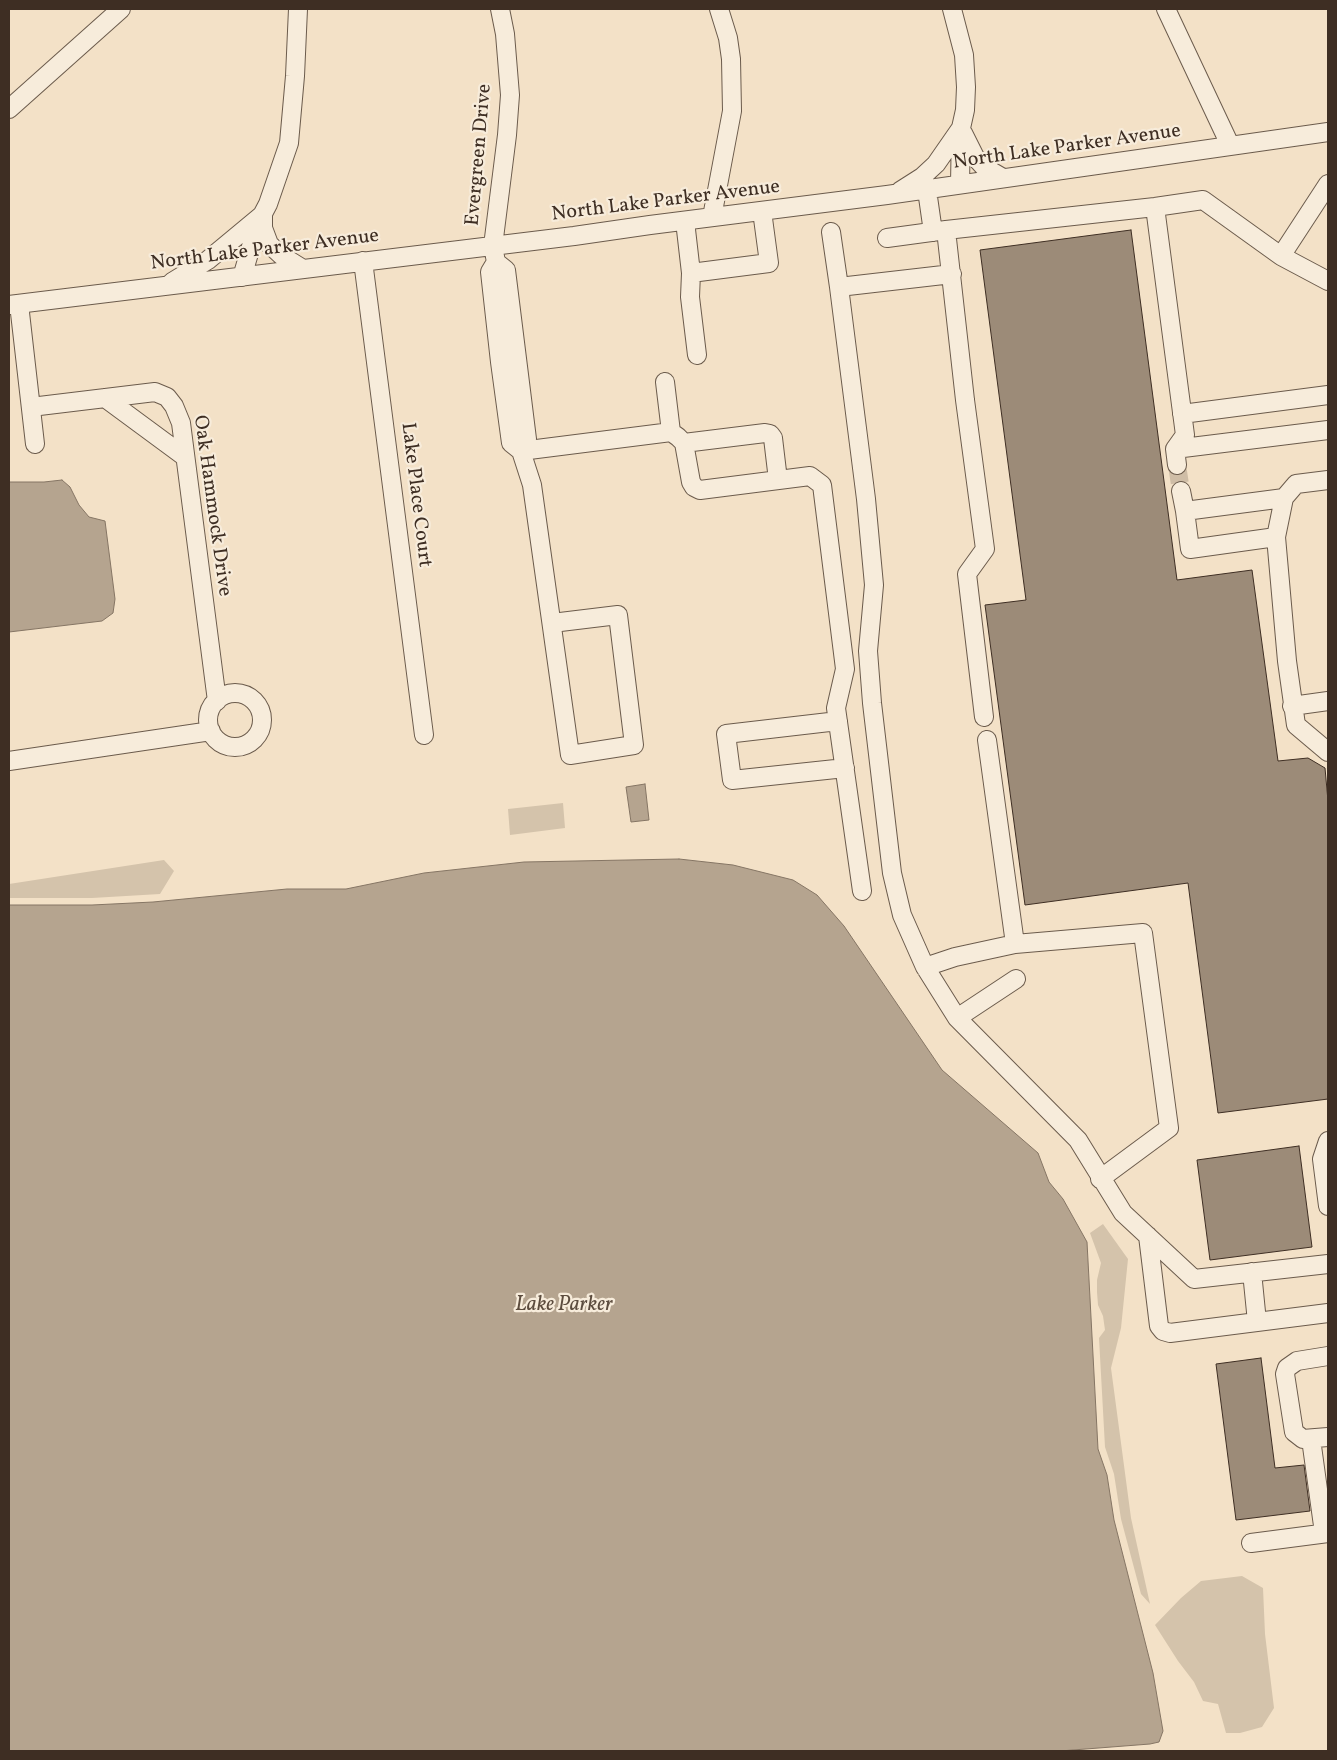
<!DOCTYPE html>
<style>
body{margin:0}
#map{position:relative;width:1337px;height:1760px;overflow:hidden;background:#f3e1c7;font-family:Vollkorn,serif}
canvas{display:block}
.frame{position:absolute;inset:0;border:10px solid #3e2e23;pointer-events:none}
</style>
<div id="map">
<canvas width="1337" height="1760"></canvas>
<div class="frame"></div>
</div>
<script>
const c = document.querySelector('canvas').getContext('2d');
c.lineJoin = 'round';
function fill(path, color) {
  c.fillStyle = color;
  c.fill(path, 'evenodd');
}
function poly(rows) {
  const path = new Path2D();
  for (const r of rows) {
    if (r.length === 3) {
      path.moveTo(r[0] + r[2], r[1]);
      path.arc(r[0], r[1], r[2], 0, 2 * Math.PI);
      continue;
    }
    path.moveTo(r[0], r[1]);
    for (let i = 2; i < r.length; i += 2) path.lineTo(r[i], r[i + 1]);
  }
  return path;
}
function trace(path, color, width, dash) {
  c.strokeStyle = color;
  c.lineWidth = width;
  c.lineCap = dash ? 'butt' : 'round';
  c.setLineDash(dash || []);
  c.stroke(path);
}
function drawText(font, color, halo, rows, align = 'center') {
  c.font = font + ' Vollkorn,serif';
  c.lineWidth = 4.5;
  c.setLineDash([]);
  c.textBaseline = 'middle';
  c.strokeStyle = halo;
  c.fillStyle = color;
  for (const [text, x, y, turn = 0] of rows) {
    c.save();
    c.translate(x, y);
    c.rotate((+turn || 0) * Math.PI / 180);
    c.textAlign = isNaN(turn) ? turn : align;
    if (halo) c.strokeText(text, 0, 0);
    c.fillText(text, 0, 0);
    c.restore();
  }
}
fill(poly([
 [563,803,565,828,510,835,508,809],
 [164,860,174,871,160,894,92,898,9,898,9,884],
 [1103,1224,1128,1259,1121,1328,1111,1368,1131,1518,1150,1604,1141,1594,1121,1519,1114,1474,1105,1447,1099,1338,1105,1330,1103,1316,1098,1305,1097,1292,1097,1280,1101,1263,1090,1233],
 [1242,1576,1263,1588,1265,1634,1274,1708,1262,1727,1240,1733,1226,1733,1218,1704,1203,1701,1194,1682,1178,1661,1155,1625,1181,1598,1201,1581]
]), '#d4c3ab');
const water = poly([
 [62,480,70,487,79,505,89,517,105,521,115,599,113,613,102,621,9,632,9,482,44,482,62,480],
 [645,784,649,820,631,822,626,787,645,784],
 [679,859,733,865,793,880,817,895,844,926,942,1070,1038,1153,1049,1182,1063,1199,1087,1242,1098,1449,1107,1475,1114,1520,1153,1673,1163,1731,1159,1742,1150,1744,1060,1751,9,1751,9,905,92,905,153,902,287,889,346,889,424,873,524,862,679,859]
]);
fill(water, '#b5a48f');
trace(water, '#857564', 1);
const building = poly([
 [1131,230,1177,580,1252,570,1278,761,1308,758,1325,768,1328,801,1328,1099,1218,1113,1188,883,1025,905,985,605,1026,600,980,250,1131,230],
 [1299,1146,1312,1247,1210,1260,1197,1160,1299,1146],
 [1261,1358,1275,1468,1304,1465,1310,1511,1236,1520,1216,1364,1261,1358]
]);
fill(building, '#9c8b78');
trace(building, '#3e2e23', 1);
trace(poly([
 [1177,465,1181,491]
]), '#cfbda6', 18, [18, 9]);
const minor = poly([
 [952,9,964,55,966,87,965,110,961,128,960,184],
 [1166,9,1230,145],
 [9,109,121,9],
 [963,133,975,157,984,167,1003,178],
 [927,190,933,232],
 [900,191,922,177,936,164,961,128],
 [1155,207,1185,435,1175,449,1177,465],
 [263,215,263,228,269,244,282,256,303,269],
 [712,217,732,111,731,59,728,38,719,9],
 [685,221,691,273,769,263,762,211],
 [946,230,965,400,985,549,967,574,984,717],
 [831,232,839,287],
 [887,238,946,230,1155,207,1203,200,1281,256,1328,281],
 [1281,256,1328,184],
 [363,261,424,735],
 [496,262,490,272,500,362,511,443,521,451,527,439,506,270,496,262,493,246,507,135,510,95,505,34,500,9],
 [691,273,690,297,697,355],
 [952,274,839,287,866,499,874,585,868,651,872,703,892,873,902,915,925,967,957,1018,1078,1140,1123,1213,1194,1279,1328,1264],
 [242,277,258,223,268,204,289,143,295,76,298,9],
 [172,282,208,260,261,216],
 [19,304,35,444],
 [9,305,574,236,650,225,887,195,1328,132],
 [665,382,671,432],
 [105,398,185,457],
 [31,407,155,392,167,397,174,406,181,423,217,701],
 [1182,414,1328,395],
 [684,443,765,433,770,434,773,438,778,480],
 [1175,449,1328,430],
 [1328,480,1296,484,1284,498,1276,537,1287,661,1296,725,1328,752],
 [1181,491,1185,511],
 [1276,537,1190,549,1185,511,1284,498],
 [552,623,618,615,634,745,570,755,532,485,521,451,671,432,678,437,684,443,691,482,694,487,700,490,810,476,822,485,845,669,836,708,862,891],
 [235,720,27],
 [1292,706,1328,701],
 [838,721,726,734,732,780,845,768],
 [9,761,211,731],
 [1015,944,1143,933,1169,1128,1100,1179],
 [925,967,955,957,1015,944,987,740],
 [957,1018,1016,979],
 [1328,1141,1322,1159,1328,1206],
 [1148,1236,1159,1326,1163,1331,1170,1333,1328,1313],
 [1252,1272,1257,1322],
 [1328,1356,1297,1361,1287,1368,1285,1374,1294,1432,1303,1439,1328,1437],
 [1311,1439,1324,1533],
 [1251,1543,1328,1533]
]);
trace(minor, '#6b5b4c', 20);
trace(minor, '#f7ecdb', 18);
drawText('20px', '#3e2e23', '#f7ecdb', [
 ["North Lake Parker Avenue",1067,148,-8],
 ["Evergreen Drive",480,155,-85],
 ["North Lake Parker Avenue",666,202,-7],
 ["North Lake Parker Avenue",265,251,-7],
 ["Lake Place Court",415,495,83],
 ["Oak Hammock Drive",211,506,82]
]);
drawText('italic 21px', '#5c4c3e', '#f7ecdb', [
 ["Lake Parker",564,1306]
]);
</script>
